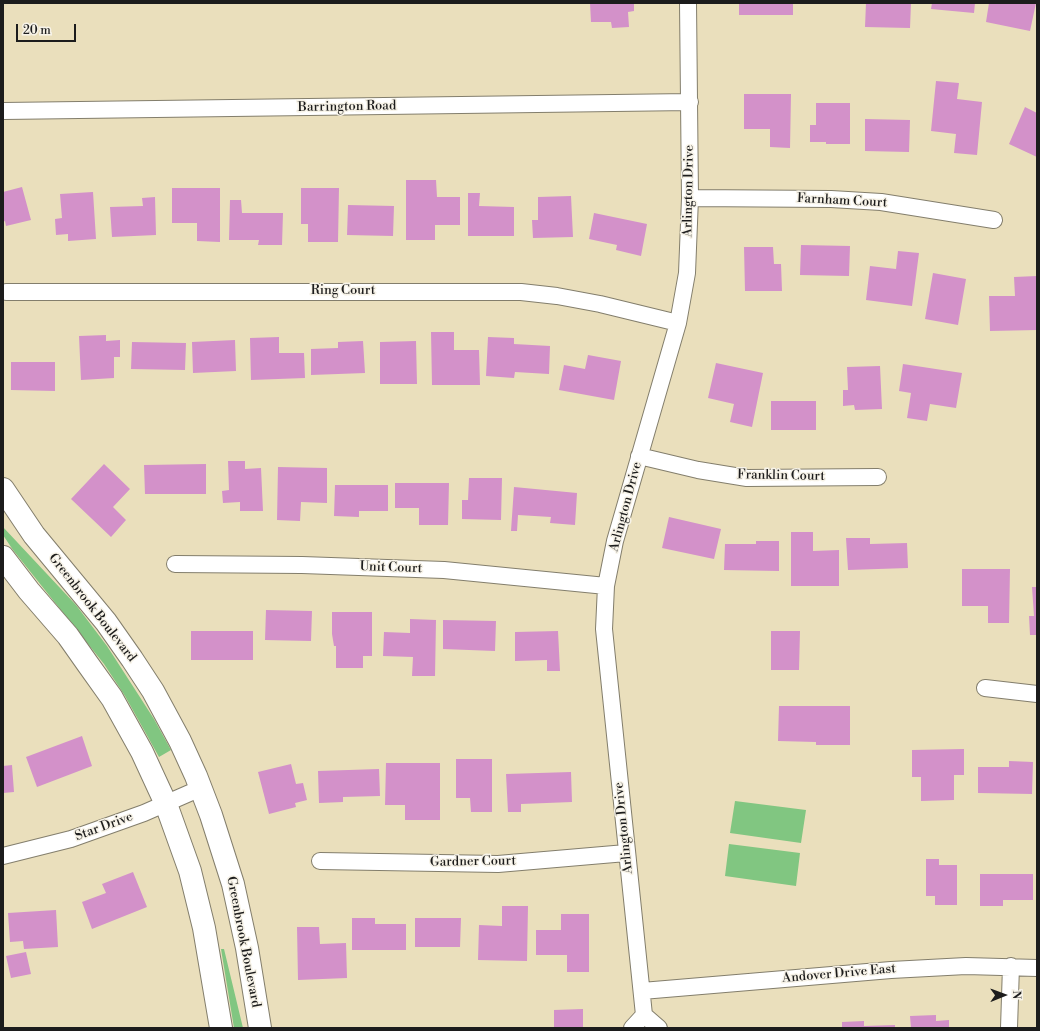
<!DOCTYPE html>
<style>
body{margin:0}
#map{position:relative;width:1040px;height:1031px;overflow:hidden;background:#eadfbc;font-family:"Libre Bodoni",serif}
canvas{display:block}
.frame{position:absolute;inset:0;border:4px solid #1c1c1c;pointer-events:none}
.north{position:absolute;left:984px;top:975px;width:40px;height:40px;-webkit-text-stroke:3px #f7f3e8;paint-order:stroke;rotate:89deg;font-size:11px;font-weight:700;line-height:16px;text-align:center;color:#1c1c1c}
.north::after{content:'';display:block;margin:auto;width:14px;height:18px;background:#1c1c1c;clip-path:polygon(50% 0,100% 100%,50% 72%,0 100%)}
.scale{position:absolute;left:16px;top:24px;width:60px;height:18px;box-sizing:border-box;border:2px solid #1c1c1c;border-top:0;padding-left:5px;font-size:12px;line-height:14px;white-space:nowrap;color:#1c1c1c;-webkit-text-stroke:3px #f7f3e8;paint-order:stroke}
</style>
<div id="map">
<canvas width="1040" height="1031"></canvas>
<div class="frame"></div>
<div class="north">N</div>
<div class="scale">20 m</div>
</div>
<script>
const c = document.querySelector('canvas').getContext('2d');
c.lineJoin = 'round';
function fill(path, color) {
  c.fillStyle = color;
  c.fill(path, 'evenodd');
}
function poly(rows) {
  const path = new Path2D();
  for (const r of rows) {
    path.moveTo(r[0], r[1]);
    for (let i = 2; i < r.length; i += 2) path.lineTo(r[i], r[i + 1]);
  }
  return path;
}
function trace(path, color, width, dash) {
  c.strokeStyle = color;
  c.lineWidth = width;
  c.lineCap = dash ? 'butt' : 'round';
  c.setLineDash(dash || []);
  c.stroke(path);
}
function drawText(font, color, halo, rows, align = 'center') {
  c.font = font + ' "Libre Bodoni",serif';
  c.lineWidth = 3;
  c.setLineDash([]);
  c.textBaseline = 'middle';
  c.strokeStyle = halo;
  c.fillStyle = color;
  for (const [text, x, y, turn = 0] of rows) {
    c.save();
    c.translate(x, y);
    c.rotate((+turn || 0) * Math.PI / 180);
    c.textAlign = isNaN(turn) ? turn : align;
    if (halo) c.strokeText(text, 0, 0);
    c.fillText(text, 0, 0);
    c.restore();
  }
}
fill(poly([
 [3,527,76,605,107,646,154,719,171,750,159,757,125,696,104,664,13,550,3,535],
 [735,801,806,810,801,843,730,833],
 [729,844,800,853,796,886,725,876],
 [221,949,224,949,243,1028,234,1028]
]), '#81c681');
fill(poly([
 [590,3,634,3,634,11,628,12,629,27,612,28,611,22,591,22],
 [739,3,793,3,793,15,739,15],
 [866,3,911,3,910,28,865,27],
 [932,3,975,3,974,13,931,9],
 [989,3,1036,3,1030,31,986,22],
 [936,81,959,83,957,99,982,102,977,155,954,153,956,134,931,131],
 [744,94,791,94,790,148,770,147,770,129,744,129],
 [816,103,850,103,850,144,826,144,826,142,810,142,810,125,816,125],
 [1025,107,1037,113,1037,157,1009,144],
 [865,119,910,120,909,152,865,151],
 [406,180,436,180,437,197,460,197,460,225,435,225,435,240,406,240],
 [22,187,31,220,6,226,5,221,3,222,3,192],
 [172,188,220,188,220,242,197,241,197,223,172,223],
 [301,188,339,188,338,242,308,242,308,224,301,224],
 [93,192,96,239,68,241,68,234,56,235,55,219,62,218,60,194],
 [468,193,480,193,479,206,514,207,514,236,468,236],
 [571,196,573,237,533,238,532,220,538,220,538,197],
 [155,197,156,235,112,237,110,207,143,206,142,198],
 [230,200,241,200,242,213,283,213,282,245,258,245,259,240,229,240],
 [348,205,394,206,393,236,347,235],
 [594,213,647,224,641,256,616,250,617,245,589,239],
 [801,245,850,246,849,276,800,275],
 [744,247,773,247,774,264,781,264,782,291,745,291],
 [898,251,919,253,912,306,866,300,870,266,896,269],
 [933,273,966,279,958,325,925,319],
 [1037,276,1037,330,990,331,989,296,1015,296,1014,277],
 [431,332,454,332,454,350,479,350,480,385,432,385],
 [106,335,106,341,120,340,120,357,114,357,114,378,81,380,79,336],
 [279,337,279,353,304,353,305,378,251,380,250,338],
 [488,337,514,338,514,344,550,346,549,374,515,372,514,378,486,376],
 [235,340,236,371,193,373,192,342],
 [363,341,365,373,311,375,311,349,338,348,338,342],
 [416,341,417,384,380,384,380,342],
 [132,342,186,343,185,370,131,369],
 [588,355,621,361,614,400,559,390,564,365,585,369],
 [11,362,55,362,55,391,11,390],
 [716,363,763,373,752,427,730,422,734,404,708,398],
 [903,364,962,373,956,408,930,404,927,421,907,418,911,393,899,391],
 [880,366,882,409,855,410,854,405,843,406,843,390,848,390,847,367],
 [771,401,816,401,816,430,771,430],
 [228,461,245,461,245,469,261,468,263,511,240,511,240,502,223,503,222,491,229,490],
 [104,464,130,489,113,507,126,520,111,537,71,499],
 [206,464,206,494,145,494,144,465],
 [278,467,327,468,327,503,301,502,300,521,277,520],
 [469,478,502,478,501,520,462,519,462,500,468,500],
 [395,483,449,483,448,525,419,525,419,508,395,508],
 [335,485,388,485,388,511,359,511,359,517,334,516],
 [514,487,577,493,575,525,550,523,551,517,518,515,517,531,511,531],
 [669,517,721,529,714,559,662,548],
 [791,532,813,532,813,551,839,550,839,586,791,586],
 [846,538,870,538,870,544,907,543,908,568,848,570],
 [756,541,779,541,779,571,724,570,725,544,756,544],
 [962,569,1010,569,1009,623,988,623,988,606,962,606],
 [1032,587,1037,587,1037,635,1030,635,1029,616,1034,616],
 [266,610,312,611,311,641,265,640],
 [332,612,372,612,372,656,363,656,363,668,336,668,336,646,334,646,332,634],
 [410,619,436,620,435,676,412,676,413,657,383,656,384,632,410,633],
 [443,620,496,621,495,651,443,649],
 [191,631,253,631,253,660,191,660],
 [558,631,560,671,547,671,547,660,515,661,515,632],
 [771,631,800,631,799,670,771,670],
 [779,706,850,706,850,745,816,745,816,742,778,741],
 [82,736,92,766,37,787,26,757],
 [964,749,964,775,954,775,954,800,921,801,921,777,912,777,912,750],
 [456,759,492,759,492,812,471,812,470,798,456,798],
 [1009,761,1033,762,1032,794,978,793,978,767,1009,767],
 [386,763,440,763,440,820,405,820,405,805,385,805],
 [291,764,296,784,303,783,307,800,295,803,296,807,269,814,258,772],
 [12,765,14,792,3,793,3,766],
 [379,769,380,796,343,797,343,802,319,803,318,771],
 [571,772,572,802,521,804,521,812,508,812,506,774],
 [926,859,939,859,939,865,957,865,957,905,935,905,935,896,926,896],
 [133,872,147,907,92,929,82,902,106,893,102,884],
 [980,874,1033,874,1033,900,1003,900,1003,906,980,906],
 [502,906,528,906,527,961,478,960,479,925,502,926],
 [56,910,58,947,24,949,23,941,10,942,8,913],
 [561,914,589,914,589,972,567,972,567,955,536,955,536,930,561,930],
 [352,918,375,918,375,924,406,924,406,950,352,950],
 [415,918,461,918,460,947,415,947],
 [297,927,319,927,320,944,346,943,347,978,298,980],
 [26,952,31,974,11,978,6,956],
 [583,1009,583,1028,554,1028,554,1010],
 [936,1015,936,1021,949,1020,949,1028,911,1028,910,1016],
 [864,1021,864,1026,895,1025,895,1028,842,1028,842,1022]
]), '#d391c9');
const street = poly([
 [3,111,690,102],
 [690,198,831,199,881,202,994,220],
 [6,292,521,292,557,296,600,304,678,323],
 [639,456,698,470,747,478,878,477],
 [175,564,302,565,444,570,606,586],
 [985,688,1037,694],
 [3,856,71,839,144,813,201,788],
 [320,861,498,864,626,853],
 [642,991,891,970,966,966,1037,968],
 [632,1028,644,1015],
 [659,1028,644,1015,604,629,606,586,615,541,678,323,687,273,690,198,688,3],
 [1009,1028,1011,966]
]);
const secondary = poly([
 [3,489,34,535,106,622,132,659,153,691,180,741,196,776,211,815,233,884,247,948,260,1028],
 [3,557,29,591,68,636,87,663,112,698,142,752,166,804,190,871,204,928,221,1028]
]);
trace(street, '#837e6c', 18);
trace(secondary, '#837e6c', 24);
trace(street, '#fff', 16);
trace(secondary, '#fff', 22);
drawText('13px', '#1c1c1c', '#f7f3e8', [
 ["Barrington Road",347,107,-1],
 ["Arlington Drive",689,191,-89],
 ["Farnham Court",842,201,3],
 ["Ring Court",343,291],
 ["Franklin Court",781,476,1],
 ["Arlington Drive",626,507,-75],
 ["Unit Court",391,568,2],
 ["Greenbrook Boulevard",92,608,52],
 ["Star Drive",104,827,-20],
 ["Arlington Drive",624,828,-96],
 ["Gardner Court",473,862,-1],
 ["Greenbrook Boulevard",243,942,79],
 ["Andover Drive East",839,974,-5]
]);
</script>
